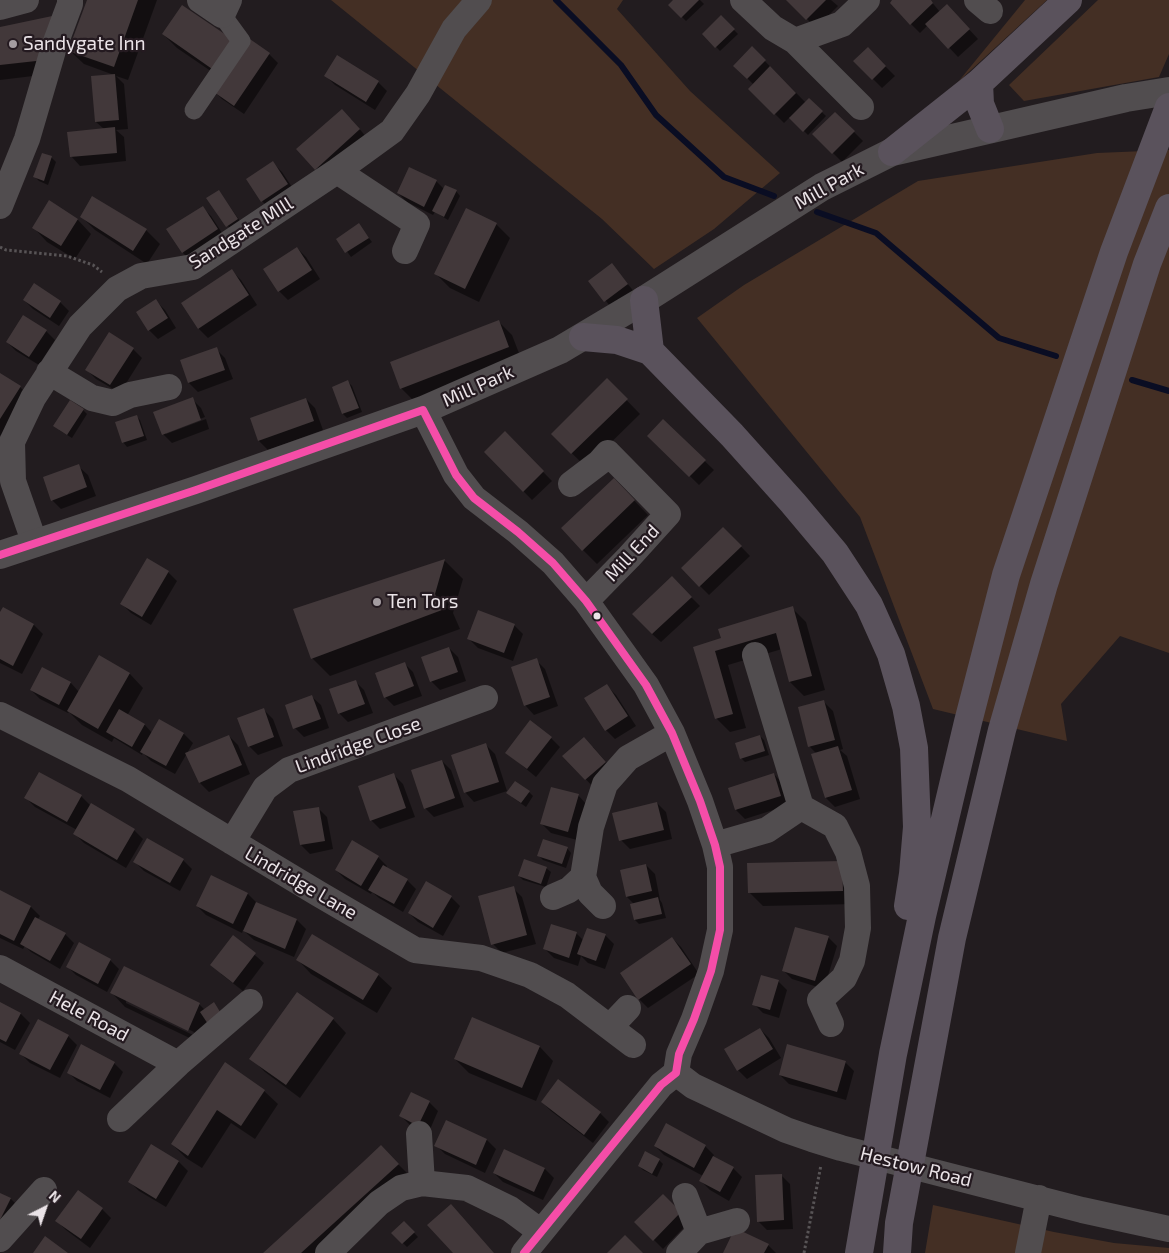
<!DOCTYPE html>
<style>
body{margin:0}
#map{position:relative;width:1169px;height:1253px;overflow:hidden;background:#221c1f;font-family:"Exo 2",sans-serif}
canvas{display:block}
.north{position:absolute;left:20px;top:1183px;width:50px;height:50px;-webkit-text-stroke:4px #241a20;paint-order:stroke;rotate:41deg;font-size:14px;font-weight:700;line-height:20px;text-align:center;color:#eae3e7}
.north::after{content:'';display:block;margin:auto;width:18px;height:22px;background:#eae3e7;clip-path:polygon(50% 0,100% 100%,50% 72%,0 100%)}
</style>
<div id="map">
<canvas width="1169" height="1253"></canvas>
<div class="north">N</div>
</div>
<script>
const c = document.querySelector('canvas').getContext('2d');
c.lineJoin = 'round';
function fill(path, color) {
  c.fillStyle = color;
  c.fill(path, 'evenodd');
}
function poly(rows) {
  const path = new Path2D();
  for (const r of rows) {
    path.moveTo(r[0], r[1]);
    for (let i = 2; i < r.length; i += 2) path.lineTo(r[i], r[i + 1]);
  }
  return path;
}
function trace(path, color, width, dash) {
  c.strokeStyle = color;
  c.lineWidth = width;
  c.lineCap = dash ? 'butt' : 'round';
  c.setLineDash(dash || []);
  c.stroke(path);
}
function drawText(font, color, halo, rows, align = 'center') {
  c.font = font + ' "Exo 2",sans-serif';
  c.lineWidth = 4.5;
  c.setLineDash([]);
  c.textBaseline = 'middle';
  c.strokeStyle = halo;
  c.fillStyle = color;
  for (const [text, x, y, turn = 0] of rows) {
    c.save();
    c.translate(x, y);
    c.rotate((+turn || 0) * Math.PI / 180);
    c.textAlign = isNaN(turn) ? turn : align;
    if (halo) c.strokeText(text, 0, 0);
    c.fillText(text, 0, 0);
    c.restore();
  }
}
fill(poly([
 [331,0,623,0,617,9,690,91,780,173,714,229,654,269,602,219],
 [1025,0,1047,0,958,82],
 [1098,0,1169,0,1169,54,1159,77,1024,101,1009,85],
 [1169,150,1169,653,1120,636,1061,704,1067,741,933,709,860,517,697,318,744,285,918,181,1097,153],
 [933,1205,1054,1232,1114,1243,1169,1248,1169,1253,925,1253]
]), '#442f24');
fill(poly([
 [89,0,157,0,128,80,116,76,124,84,128,129,116,130,124,137,126,161,80,166,71,156,104,129,96,122,114,75,84,64,70,51],
 [674,0,700,0,704,4,686,21,670,5],
 [788,0,831,0,838,6,816,28],
 [894,0,930,0,940,12,956,15,978,39,958,57,928,25,920,33,911,24],
 [721,17,738,34,720,51,704,34],
 [0,29,58,73,0,80],
 [163,34,234,42,248,39,269,54,278,63,244,114,222,99,213,90,221,78,177,48],
 [752,48,806,103,809,100,826,116,808,135,790,117,784,123,750,89,754,85,735,66],
 [868,49,895,76,882,88,855,61],
 [326,76,378,82,387,91,375,110,335,85],
 [835,113,863,141,842,162,814,134],
 [351,119,368,139,325,178,316,169],
 [43,154,52,158,56,162,48,185,39,181,35,177],
 [273,163,282,172,296,193,271,210,262,201,248,179],
 [436,181,444,189,456,191,460,196,448,220,435,212,433,215,407,202,398,193],
 [219,191,242,224,231,230,208,198],
 [93,198,146,230,160,244,147,264,95,230,81,216],
 [50,202,78,220,91,234,75,259,47,242,34,228],
 [202,207,211,216,226,239,192,262,183,253],
 [496,224,510,238,479,302,450,288,436,274],
 [359,225,372,242,351,257,338,239],
 [297,248,306,257,320,279,288,300,279,291,265,269],
 [612,265,636,294,614,311,590,281],
 [232,271,241,280,257,305,208,338,199,329,183,304],
 [24,300,60,302,69,311,59,326,33,309],
 [156,301,165,310,176,328,158,339,149,330,138,312],
 [498,321,512,335,522,361,415,402,401,388],
 [46,331,55,340,39,365,16,351,7,342],
 [133,349,142,358,120,393,96,379,87,370],
 [216,349,225,358,233,379,198,392,189,383],
 [0,374,20,387,29,396,3,437,0,435],
 [607,380,640,414,586,467,552,434],
 [348,382,352,386,362,412,347,418,343,414,333,387],
 [192,399,201,408,205,417,166,432,166,434,206,419,209,429,172,443,163,434],
 [306,399,315,408,323,430,268,450,259,441,251,419],
 [83,410,87,414,72,438,59,430],
 [136,416,140,420,147,440,127,447,123,442],
 [663,421,714,470,699,485,649,436],
 [505,433,552,481,532,500,485,452],
 [78,466,88,475,96,496,61,509,52,500],
 [627,493,648,515,597,564,583,550],
 [723,528,750,556,709,595,682,568],
 [445,561,463,579,453,613,460,629,330,676,312,658,295,610],
 [168,572,177,581,151,625,131,613,122,604],
 [672,578,700,606,661,642,652,634],
 [792,608,806,622,825,690,804,696,790,682,782,649,728,665,746,728,730,732,716,718,694,647,723,639],
 [3,609,34,625,43,634,22,674,0,663,0,615],
 [514,625,523,634,513,661,478,648,469,639],
 [449,648,458,657,466,681,440,690,431,681],
 [99,657,130,674,143,688,127,716,145,725,152,733,159,720,184,734,193,743,175,774,151,761,143,753,142,755,114,738,112,742,82,725,69,712,68,713,40,699,31,690,43,668,71,683,79,692],
 [536,660,545,669,558,706,534,715,525,705],
 [404,663,413,672,422,696,394,706,385,697],
 [355,681,364,690,373,713,348,722,339,713],
 [607,686,616,695,636,726,615,739,606,730],
 [311,696,321,705,329,728,304,737,295,728],
 [824,702,833,711,843,749,840,750,847,756,860,799,835,807,826,798,817,754,810,747],
 [264,710,273,719,283,746,258,755,249,746],
 [229,736,238,745,250,774,209,792,200,783],
 [760,736,764,740,769,755,745,762,741,758],
 [551,738,560,747,536,777,507,753],
 [486,745,495,754,507,791,474,802,465,792],
 [593,747,614,771,595,789,564,756],
 [442,761,451,770,464,807,434,817,425,808],
 [774,774,783,784,789,805,745,819,736,810],
 [394,775,403,784,415,817,380,829,371,820],
 [529,792,533,796,526,807,512,797],
 [578,795,587,805,577,840,551,833,542,824],
 [81,796,91,806,134,830,143,839,126,868,84,843,75,834,77,830,35,807,26,798],
 [657,803,666,812,672,839,630,849,621,840],
 [318,808,327,817,333,849,310,854,301,845],
 [353,842,378,857,387,866,386,868,407,880,416,889,403,912,379,898,372,892,371,894,345,879,336,870],
 [567,848,571,853,566,868,543,860,539,856],
 [183,860,192,869,180,891,144,871,135,862],
 [842,862,856,904,763,906,749,892],
 [646,865,655,874,660,900,662,903,666,918,639,924,635,920,634,904,627,897],
 [546,868,551,872,546,887,523,880,519,876],
 [513,888,522,897,536,944,502,953,493,944],
 [0,891,31,907,40,916,38,919,65,934,74,943,60,969,31,952,25,946,23,949,0,938],
 [248,894,257,903,297,920,306,929,294,957,254,940,243,930,242,933,206,915,197,906],
 [451,897,460,906,443,936,418,922,409,913],
 [576,933,584,941,605,935,614,944,605,969,588,963,581,956,578,966,554,958,545,949],
 [234,937,264,963,243,991,221,974],
 [828,937,837,946,824,989,792,979,783,970],
 [672,938,681,947,699,974,648,1008,639,999,621,973],
 [110,960,119,969,107,992,76,975,67,966],
 [298,960,378,975,392,988,377,1013,311,974],
 [778,981,787,990,779,1018,763,1013,754,1004],
 [112,993,199,1004,205,1010,214,1004,221,1013,202,1044,125,1007],
 [126,1000,194,1032,193,1035,126,1003],
 [0,1003,21,1014,30,1023,15,1050,0,1042],
 [333,1019,346,1033,300,1098,265,1072,251,1058],
 [760,1029,769,1038,781,1058,747,1079,738,1070],
 [68,1036,77,1045,60,1078,30,1063,21,1054],
 [540,1047,553,1061,536,1101,469,1073,455,1059],
 [845,1062,854,1071,846,1100,789,1084,780,1075],
 [114,1063,123,1072,110,1098,77,1081,68,1072],
 [225,1064,264,1091,278,1104,255,1139,231,1123,202,1168,186,1158,172,1144],
 [558,1081,600,1113,609,1122,593,1143,551,1111,542,1102],
 [429,1102,438,1111,428,1134,410,1125,401,1116],
 [446,1122,487,1140,496,1149,485,1173,445,1154,436,1145],
 [152,1146,179,1162,188,1171,166,1207,139,1191,130,1182],
 [655,1146,705,1146,714,1155,713,1157,733,1168,742,1177,729,1201,710,1190,701,1181,703,1176,664,1155],
 [394,1160,412,1178,330,1253,265,1253],
 [659,1160,663,1164,657,1177,643,1170,639,1166],
 [545,1169,554,1178,543,1200,503,1182,494,1173],
 [781,1175,790,1184,793,1229,767,1230,758,1221],
 [78,1191,102,1209,111,1218,90,1248,66,1230,57,1221],
 [0,1194,11,1199,20,1208,0,1235],
 [663,1195,689,1222,663,1249,636,1222],
 [404,1222,418,1237,407,1247,393,1233],
 [768,1245,776,1253,724,1253]
]), '#0007');
trace(poly([
 [556,0,621,65,656,115,724,177,774,196],
 [817,212,876,233,999,338,1056,356],
 [1132,380,1169,391]
]), '#0a0d23', 6);
fill(poly([
 [87,0,138,0,114,67,68,51],
 [673,0,699,0,681,18,668,5],
 [786,0,826,0,806,20],
 [892,0,931,0,933,3,910,25,890,3],
 [947,4,970,29,948,49,925,24],
 [182,5,235,41,215,71,162,34],
 [57,15,45,60,0,65,0,27],
 [721,15,735,29,715,48,702,34],
 [247,37,270,53,234,106,211,90],
 [752,46,766,60,747,79,733,66],
 [868,47,886,66,872,80,853,61],
 [337,55,379,81,366,102,324,76],
 [770,66,796,93,774,115,748,89],
 [115,74,119,120,95,122,91,76],
 [809,98,823,111,803,132,789,118],
 [342,109,360,129,315,170,296,149],
 [835,112,855,131,832,154,812,134],
 [115,127,117,153,70,157,67,132],
 [42,153,52,156,44,181,33,177],
 [273,161,288,184,261,202,246,179],
 [409,167,437,180,424,207,397,193],
 [445,185,457,190,444,217,432,211],
 [219,190,238,219,226,227,206,198],
 [92,196,147,229,133,251,80,217],
 [49,200,78,219,61,246,32,228],
 [203,206,218,229,182,253,166,229],
 [466,208,497,223,465,289,434,274],
 [359,223,369,238,345,253,336,239],
 [297,247,312,270,278,292,263,269],
 [612,263,628,284,604,302,588,281],
 [232,269,249,295,198,329,181,303],
 [34,283,61,301,50,318,23,300],
 [156,299,168,318,148,331,136,312],
 [23,315,47,330,29,357,6,342],
 [499,320,509,347,400,389,390,362],
 [109,332,134,348,110,385,85,370],
 [217,347,225,370,188,383,180,360],
 [0,373,21,386,0,419],
 [607,378,628,399,571,454,551,434],
 [348,380,359,408,342,414,332,387],
 [193,397,201,420,162,435,153,412],
 [306,398,314,421,258,441,250,418],
 [70,400,84,409,67,435,53,426],
 [137,415,144,436,122,443,115,422],
 [663,419,706,460,689,477,647,436],
 [505,431,544,471,523,492,484,452],
 [79,464,87,487,51,501,43,477],
 [614,478,635,500,582,551,561,528],
 [723,527,742,546,699,587,681,568],
 [147,558,169,571,142,617,120,604],
 [445,559,435,594,442,610,311,659,293,609],
 [672,576,692,597,652,634,632,614],
 [793,606,812,676,789,682,776,633,715,651,733,714,715,719,693,647,721,638,718,629],
 [3,607,34,624,13,666,0,659,0,612],
 [478,610,515,624,504,653,467,639],
 [449,647,458,672,430,682,421,657],
 [99,655,130,673,98,729,67,711],
 [537,658,550,697,524,706,511,667],
 [405,662,414,686,384,698,375,673],
 [42,667,71,682,59,705,30,690],
 [356,680,365,704,338,714,329,689],
 [607,684,628,716,605,731,584,698],
 [312,695,321,719,293,729,285,705],
 [824,700,835,740,808,747,798,707],
 [264,708,274,737,248,747,237,718],
 [119,709,145,724,132,747,106,732],
 [159,719,184,733,166,766,140,752],
 [530,720,552,737,527,769,505,753],
 [229,735,242,765,199,783,185,753],
 [760,735,765,751,740,759,735,743],
 [584,737,606,762,585,780,562,756],
 [486,743,499,782,464,793,451,755],
 [838,746,852,790,825,798,811,754],
 [442,760,455,798,424,809,411,770],
 [39,772,82,795,67,822,24,798],
 [394,773,406,808,370,821,358,786],
 [774,773,781,796,735,810,728,788],
 [515,781,530,791,521,803,506,793],
 [551,787,579,794,568,832,540,824],
 [657,802,664,830,619,841,612,813],
 [91,803,135,829,117,860,73,834],
 [319,807,325,841,300,845,293,811],
 [147,838,184,859,170,883,133,862],
 [543,839,568,847,562,864,537,856],
 [352,840,379,856,361,886,335,870],
 [524,859,547,867,541,884,518,876],
 [842,861,843,891,748,893,747,863],
 [646,864,652,891,626,897,620,870],
 [383,865,408,879,394,904,368,890],
 [211,875,248,893,233,924,196,906],
 [426,881,452,896,433,928,408,913],
 [514,886,527,935,491,945,478,896],
 [0,890,31,906,14,941,0,934],
 [658,897,662,914,634,920,630,904],
 [256,902,297,919,285,949,243,931],
 [35,917,66,933,50,961,20,944],
 [551,924,577,932,569,958,543,949],
 [795,927,829,936,815,981,782,971],
 [587,928,606,934,596,961,577,954],
 [312,934,379,974,363,1000,296,960],
 [233,935,256,953,233,983,210,965],
 [672,937,691,964,638,1000,620,973],
 [79,942,111,959,98,984,66,967],
 [124,966,200,1003,188,1031,110,993],
 [761,975,779,980,770,1010,752,1005],
 [297,992,334,1018,286,1085,249,1059],
 [0,1002,21,1013,6,1042,0,1039],
 [214,1002,222,1015,208,1024,200,1012],
 [472,1017,540,1046,522,1088,454,1059],
 [38,1019,69,1035,50,1070,19,1054],
 [760,1028,773,1049,737,1071,724,1049],
 [81,1044,115,1062,100,1090,67,1073],
 [787,1044,846,1061,837,1092,779,1075],
 [225,1062,265,1090,241,1126,217,1110,188,1156,171,1144],
 [558,1079,601,1112,584,1135,541,1102],
 [411,1092,430,1101,418,1126,399,1116],
 [446,1120,487,1139,476,1165,434,1146],
 [666,1123,706,1145,694,1168,654,1146],
 [151,1144,179,1161,156,1199,128,1182],
 [381,1145,399,1164,301,1253,263,1253,363,1162],
 [504,1149,545,1168,534,1192,493,1173],
 [645,1151,660,1159,652,1174,638,1166],
 [713,1156,734,1167,720,1192,699,1181],
 [782,1174,784,1220,757,1222,755,1175],
 [78,1190,103,1208,81,1239,55,1221],
 [0,1193,11,1198,0,1220],
 [663,1194,681,1212,653,1241,634,1222],
 [451,1204,494,1253,453,1253,427,1225],
 [404,1221,415,1232,402,1244,391,1233],
 [735,1228,769,1244,764,1253,723,1253],
 [625,1235,643,1253,607,1253],
 [45,1236,68,1253,33,1253]
]), '#42383a');
trace(poly([
 [0,247,6,250,67,256,93,265,102,272],
 [804,1253,821,1165]
]), '#585456', 3, [2.5, 2.5]);
trace(poly([
 [194,110,241,41,222,15]
]), '#514d4f', 19);
trace(poly([
 [200,0,222,15,229,0],
 [743,0,773,28,795,41,842,24,867,0],
 [977,0,990,11],
 [0,7,26,0],
 [795,41,861,107],
 [337,171,417,224,405,251],
 [0,206,27,139,54,47,70,4,70,0],
 [49,372,92,398,113,403,130,395,169,387],
 [423,410,456,475,474,498,518,532,553,563,586,601,646,685,672,733,700,801,715,845,720,867,720,930,711,971,694,1019,679,1054,676,1073],
 [571,484,600,462,608,453,668,514,629,557,586,601],
 [35,544,13,481,12,442,33,398,80,326,117,289,141,276,193,267,337,171,392,131,418,94,454,29,479,0],
 [0,715,128,779,319,894,415,950,481,958,530,975,567,995,633,1045],
 [801,807,835,826,848,852,857,886,858,928,852,961,844,978,820,1000,831,1024],
 [232,842,265,788,289,770,485,698],
 [715,845,767,830,801,807,755,655],
 [583,877,590,893,603,906],
 [553,897,569,890,583,877,591,827,605,784,628,758,672,733],
 [0,968,178,1064],
 [610,1027,628,1008],
 [676,1073,693,1086,786,1130,812,1139,841,1148,1082,1210,1169,1229],
 [120,1119,178,1064,250,1002],
 [419,1134,422,1183],
 [685,1196,699,1232],
 [0,1239,44,1190],
 [328,1253,379,1203,401,1188,422,1183,467,1188,510,1209,541,1232],
 [524,1253,661,1085,676,1073],
 [679,1253,699,1232,737,1221],
 [1028,1253,1039,1198]
]), '#514d4f', 26);
trace(poly([
 [0,555,196,490,423,410,560,350,644,300,822,187,892,152,1126,98,1169,91]
]), '#514d4f', 28);
trace(poly([
 [979,83,980,104,990,129],
 [892,152,979,83,1068,0],
 [644,300,650,351],
 [583,337,617,340,650,351,732,435,793,503,835,553,869,605,891,654,906,706,914,748,917,827,913,874,908,906],
 [859,1253,893,1054,922,916,968,722,1006,575,1114,252,1169,107],
 [897,1253,899,1223,952,938,1002,730,1044,584,1147,264,1169,208]
]), '#5a525c', 28);
trace(poly([
 [0,555,196,490,423,410,456,475,474,498,518,532,553,563,586,601,646,685,672,733,700,801,715,845,720,867,720,930,711,971,694,1019,679,1054,676,1073,661,1085,524,1253]
]), '#f54da8', 8);
for (const [x, y, r, color] of [
 [13,44,5,"#a49da1"],
 [377,602,5,"#a49da1"],
 [597,616,4.5,"#eae3e7"]
]) {
  const dot = new Path2D();
  dot.arc(x, y, r, 0, 2 * Math.PI);
  c.fillStyle = color;
  c.fill(dot);
  trace(dot, '#241a20', 2);
}
drawText('19px', '#eae3e7', '#241a20', [
 ["Sandygate Inn",23,44],
 ["Ten Tors",387,602]
], 'left');
drawText('19px', '#eae3e7', '#241a20', [
 ["Mill Park",829,186,-29],
 ["Sandgate MIll",241,233,-32],
 ["Mill Park",478,386,-24],
 ["Mill End",632,553,-47],
 ["Lindridge Close",358,745,-20],
 ["Lindridge Lane",301,883,30],
 ["Hele Road",89,1016,28],
 ["Hestow Road",916,1167,14]
]);
</script>
